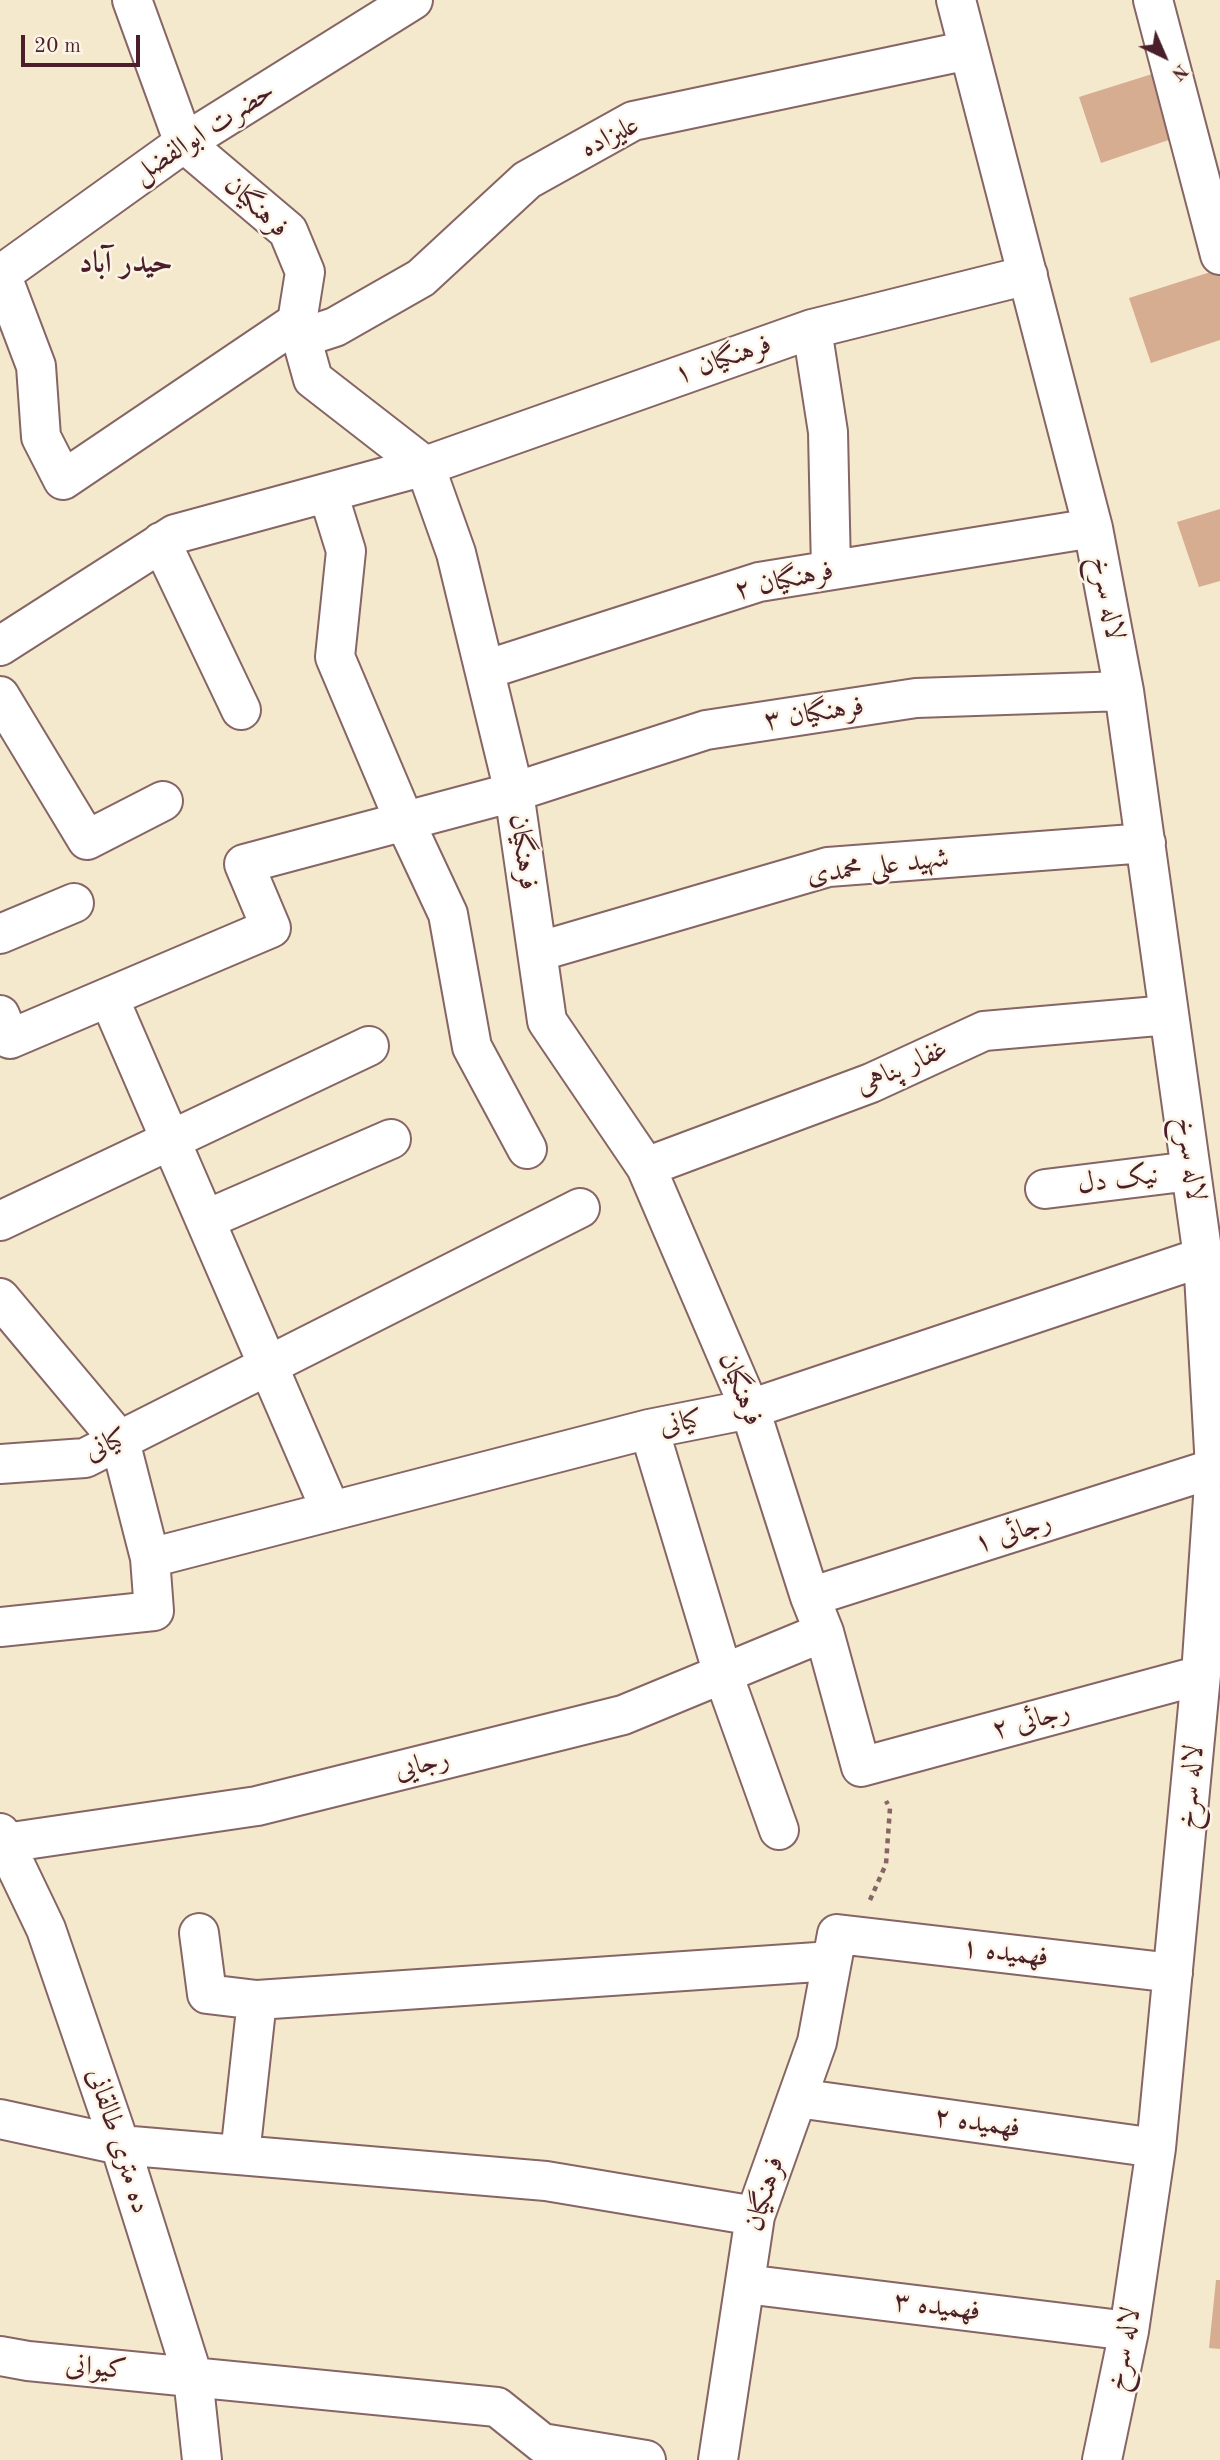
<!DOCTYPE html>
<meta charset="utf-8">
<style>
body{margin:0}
#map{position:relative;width:1220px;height:2460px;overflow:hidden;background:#f4e8cd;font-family:"Old Standard TT",serif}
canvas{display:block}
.north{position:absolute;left:1129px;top:21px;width:70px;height:70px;-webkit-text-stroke:5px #fcf5e5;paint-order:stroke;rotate:136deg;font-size:19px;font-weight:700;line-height:28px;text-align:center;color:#4a1f2b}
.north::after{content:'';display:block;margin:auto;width:24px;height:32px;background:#4a1f2b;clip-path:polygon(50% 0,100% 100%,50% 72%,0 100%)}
.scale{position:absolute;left:21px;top:35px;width:119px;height:32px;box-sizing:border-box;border:4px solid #4a1f2b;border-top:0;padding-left:9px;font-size:21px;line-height:24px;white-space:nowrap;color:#4a1f2b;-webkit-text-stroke:5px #fcf5e5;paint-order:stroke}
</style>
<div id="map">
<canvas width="1220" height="2460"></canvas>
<div class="north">N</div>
<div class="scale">20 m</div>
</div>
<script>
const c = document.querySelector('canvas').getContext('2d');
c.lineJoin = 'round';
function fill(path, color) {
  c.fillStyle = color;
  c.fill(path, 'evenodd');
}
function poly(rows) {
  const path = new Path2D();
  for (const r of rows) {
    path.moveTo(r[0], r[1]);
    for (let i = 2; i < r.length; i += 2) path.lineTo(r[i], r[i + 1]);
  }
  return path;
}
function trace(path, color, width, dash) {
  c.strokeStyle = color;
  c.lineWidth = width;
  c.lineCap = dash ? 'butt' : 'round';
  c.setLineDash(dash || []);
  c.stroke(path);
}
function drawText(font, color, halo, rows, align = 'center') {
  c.font = font + ' "Old Standard TT",Amiri,serif';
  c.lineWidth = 5;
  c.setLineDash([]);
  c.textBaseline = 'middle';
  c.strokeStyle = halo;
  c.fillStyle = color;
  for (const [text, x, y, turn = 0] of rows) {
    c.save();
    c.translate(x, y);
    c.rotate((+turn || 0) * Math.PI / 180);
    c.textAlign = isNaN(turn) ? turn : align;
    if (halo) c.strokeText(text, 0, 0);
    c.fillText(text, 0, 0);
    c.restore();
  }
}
fill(poly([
 [1184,64,1201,129,1101,163,1079,97],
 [1220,269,1220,340,1151,363,1129,298],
 [1220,509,1220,581,1199,587,1177,522],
 [1216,2280,1220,2280,1220,2349,1209,2348]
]), '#d7ad92');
const minor = poly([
 [132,0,184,143,288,231,305,272,297,322,313,379,425,466,456,553,514,792,547,1021,646,1167,750,1409,810,1597,824,1632,861,1767,1201,1675],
 [956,0,1093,528,1124,691,1203,1257,1215,1468,1201,1675,1156,2148,1129,2331,1102,2460],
 [1153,0,1220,255],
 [0,271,36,366,41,437,63,480,297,322],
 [0,275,184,143,413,0],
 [812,329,828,432,831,570],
 [301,338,335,327,421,278,527,180,633,121,969,50],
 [328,493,346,551,335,657,404,820,448,914,472,1047,527,1149],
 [161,542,241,710],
 [0,646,175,534,425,466,812,329,1028,275],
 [485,670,759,582,1093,528],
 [0,696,87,840,163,801],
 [0,934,74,903],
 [537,952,828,867,1146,843],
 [109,998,331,1511],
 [0,1015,10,1039,271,928,244,864,514,792,706,730,916,698,1124,691],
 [646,1167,871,1083,984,1031,1169,1015],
 [1045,1189,1191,1171],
 [205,1220,391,1139],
 [0,1221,369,1046],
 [0,1298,120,1441,150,1558,154,1611,0,1627],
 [649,1429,723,1674,779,1830],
 [0,1464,85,1458,580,1208],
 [150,1558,649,1429,750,1409,1203,1257],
 [810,1597,1215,1468],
 [0,1833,46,1929,120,2145,193,2377,202,2460],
 [5,1843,257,1806,623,1715,824,1632],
 [199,1933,207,1994,257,2000,832,1961],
 [797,2098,1156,2148],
 [0,2119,120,2145,546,2181,755,2216],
 [240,2155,257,2000],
 [745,2284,1129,2331],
 [0,2356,28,2361,497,2407,542,2443,646,2460],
 [718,2460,755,2216,817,2042,837,1934,1173,1973]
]);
trace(minor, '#866564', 42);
trace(poly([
 [870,1900,886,1864,890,1808,886,1801]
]), '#866564', 4.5, [5, 5]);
trace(minor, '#fff', 38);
drawText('28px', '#4a1f2b', '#fcf5e5', [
 ["حضرت ابوالفضل",204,133,-33],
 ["علیزاده",610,137,-26],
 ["فرهنگیان",256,207,43],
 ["فرهنگیان ۱",723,360,-19],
 ["فرهنگیان ۲",784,581,-12],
 ["لاله سرخ",1107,598,79],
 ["فرهنگیان ۳",814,714,-9],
 ["فرهنگیان",523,852,82],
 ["شهید علی محمدی",878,867,-7],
 ["غفار پناهی",902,1068,-24],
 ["لاله سرخ",1190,1159,82],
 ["نیک دل",1118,1180,-7],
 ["فرهنگیان",740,1389,68],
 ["کیانی",681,1423,-11],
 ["کیانی",106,1445,-23],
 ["رجائی ۱",1013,1533,-18],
 ["رجائی ۲",1031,1721,-15],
 ["رجایی",422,1765,-14],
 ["لاله سرخ",1191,1787,-85],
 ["فهمیده ۱",1005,1953,7],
 ["فهمیده ۲",977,2123,8],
 ["ده متری طالقانی",118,2141,72],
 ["فرهنگیان",765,2194,-73],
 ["فهمیده ۳",937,2307,7],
 ["لاله سرخ",1124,2349,-79],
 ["کیوانی",96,2368,5]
]);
drawText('bold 30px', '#4a1f2b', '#fcf5e5', [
 ["حیدر آباد",126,264]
]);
</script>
